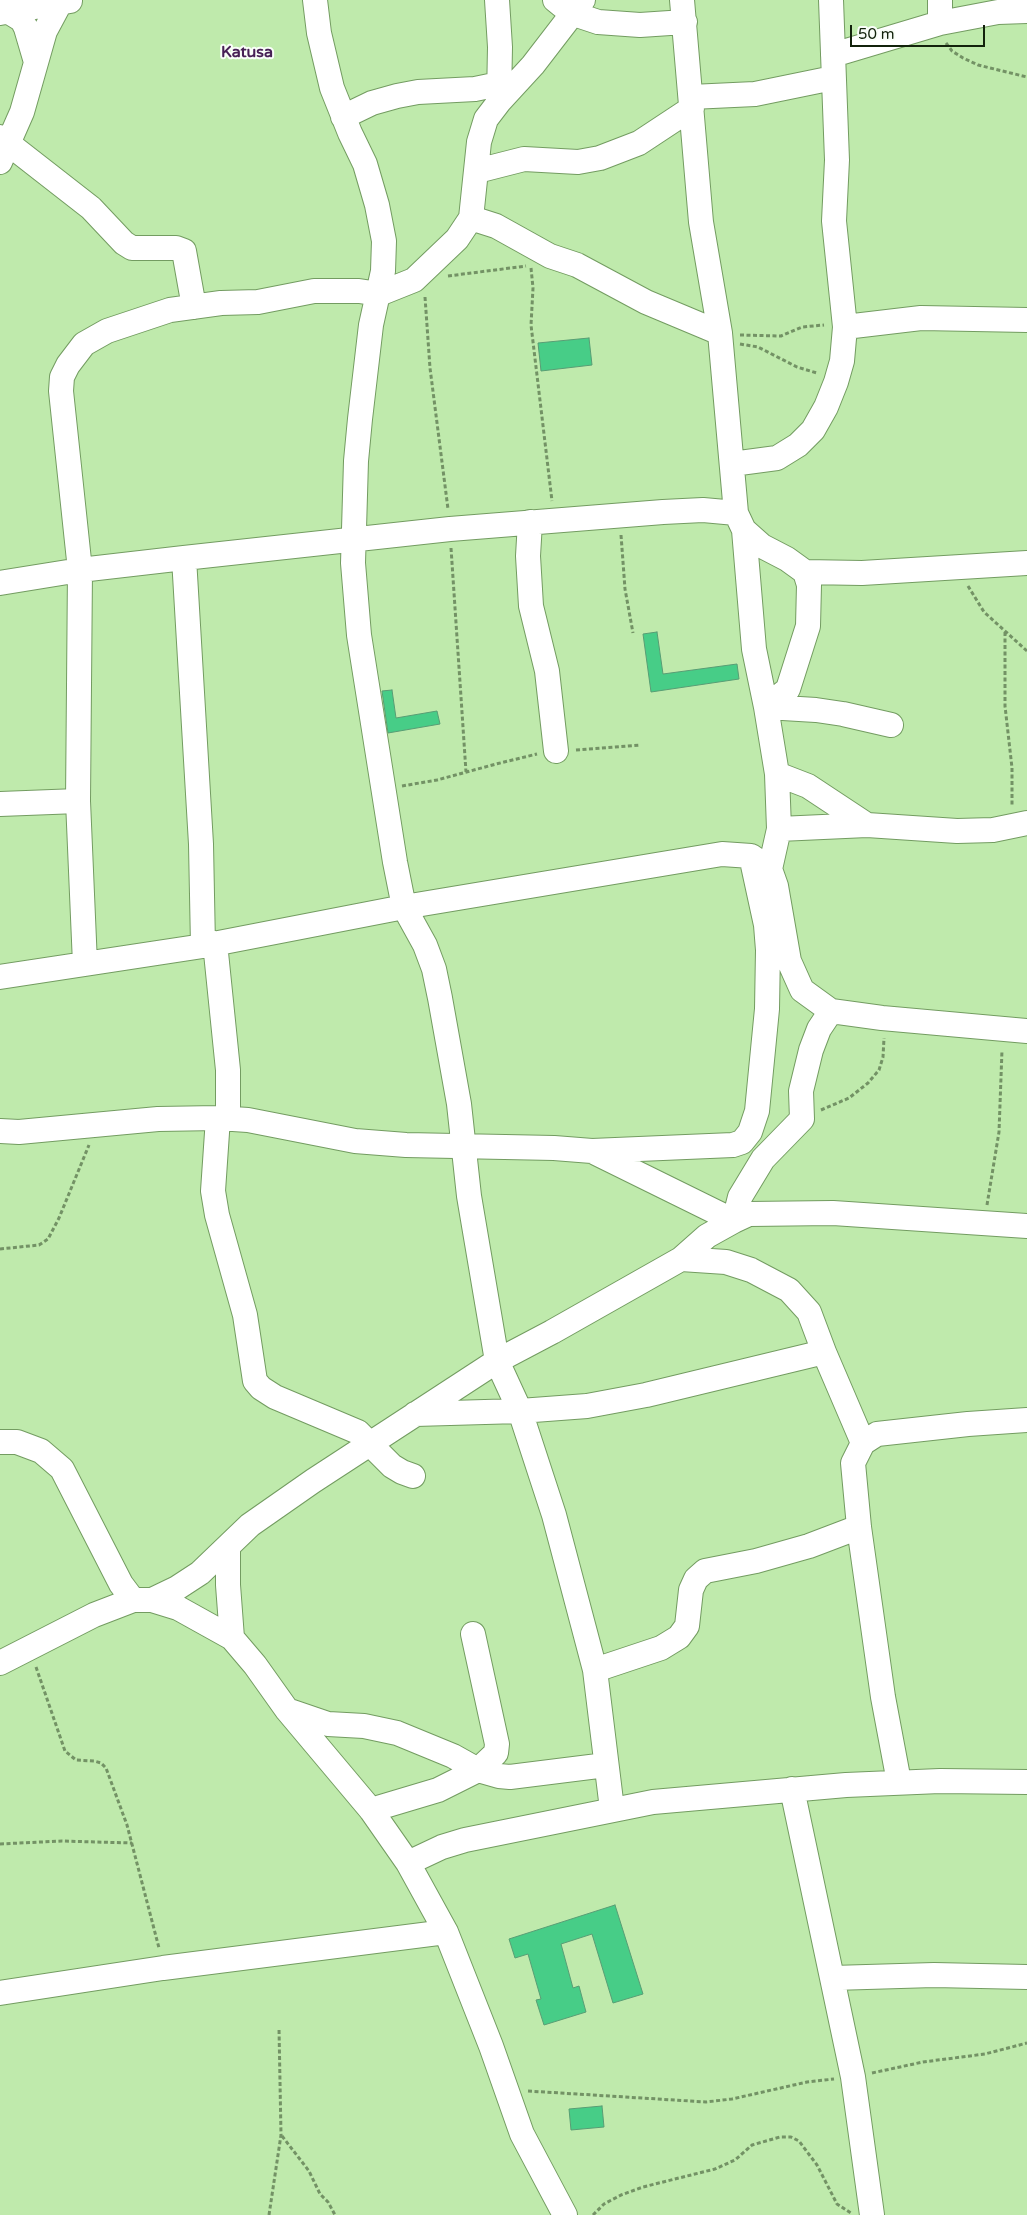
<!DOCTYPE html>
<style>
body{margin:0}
#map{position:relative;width:1027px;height:2215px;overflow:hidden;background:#bfeaac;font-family:"Varela Round",sans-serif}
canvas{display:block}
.scale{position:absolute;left:850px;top:25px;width:135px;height:22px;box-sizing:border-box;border:2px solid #12220b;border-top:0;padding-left:6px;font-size:15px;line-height:18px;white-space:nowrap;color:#12220b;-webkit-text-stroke:4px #f9fef8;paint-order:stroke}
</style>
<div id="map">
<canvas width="1027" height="2215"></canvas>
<div class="scale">50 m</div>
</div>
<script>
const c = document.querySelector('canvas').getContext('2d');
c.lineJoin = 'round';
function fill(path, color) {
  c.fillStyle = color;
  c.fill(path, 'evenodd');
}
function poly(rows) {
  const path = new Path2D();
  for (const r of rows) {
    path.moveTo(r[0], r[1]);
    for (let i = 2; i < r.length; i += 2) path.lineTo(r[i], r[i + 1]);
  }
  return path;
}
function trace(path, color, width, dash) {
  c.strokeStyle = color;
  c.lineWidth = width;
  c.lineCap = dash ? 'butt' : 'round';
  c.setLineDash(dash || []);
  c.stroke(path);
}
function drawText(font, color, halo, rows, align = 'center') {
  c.font = font + ' "Varela Round",sans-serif';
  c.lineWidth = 4;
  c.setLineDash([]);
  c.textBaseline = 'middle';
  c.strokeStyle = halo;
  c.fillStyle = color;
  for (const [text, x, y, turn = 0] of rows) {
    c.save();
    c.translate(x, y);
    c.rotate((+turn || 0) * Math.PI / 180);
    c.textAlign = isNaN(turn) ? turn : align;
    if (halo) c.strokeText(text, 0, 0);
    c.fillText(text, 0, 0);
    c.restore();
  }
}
const building = poly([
 [589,338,592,365,541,371,538,343,589,338],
 [657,632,663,674,737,664,739,679,651,692,643,634,657,632],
 [392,690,396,718,437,711,440,724,388,733,382,691,392,690],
 [615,1905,643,1994,613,2003,592,1934,561,1944,573,1988,579,1986,586,2012,544,2025,536,2000,541,1999,528,1954,515,1958,509,1939,615,1905],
 [602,2106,604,2127,571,2130,569,2109,602,2106]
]);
fill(building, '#47cd87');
trace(building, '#589d74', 1);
const minor = poly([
 [315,0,319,33,332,88,350,133,365,164,377,205,384,241,383,271,371,325,360,419,356,461,353,563,359,635,395,862,404,907,425,945,434,969,440,998,459,1104,469,1196,497,1361,520,1411,554,1515,595,1670,612,1809],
 [497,0,500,47,499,98],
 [555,0,571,13,598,22,640,25,685,22],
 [682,0,701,222,720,333,736,513,744,530,762,546,787,559,805,572,809,585,808,626,788,689,766,707,777,774,779,829],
 [7,2,9,12,22,20,26,28,36,62],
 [0,13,70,1],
 [940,23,940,0],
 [833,55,940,23,998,12,1027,11],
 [691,97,755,94,833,78],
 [343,117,372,103,397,96,418,92,475,89,499,84],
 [0,137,91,208,124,243,132,248,176,248,184,251,194,307],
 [0,162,22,112,45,31,60,3],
 [477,171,524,159,578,162,600,158,639,143,692,108],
 [471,218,496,226,550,256,577,265,646,302,720,333],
 [845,327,921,318,1027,320],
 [732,464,777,458,798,445,813,430,826,407,836,382,842,361,845,327,834,221,837,160,831,0],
 [530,522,528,556,531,606,547,671,556,751],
 [744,530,754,649,766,707,816,710,843,714,891,725],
 [184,558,201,844,203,946],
 [805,572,862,573,1027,563],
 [0,583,80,570,184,558,450,529,663,512,703,510,736,513],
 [777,774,808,786,867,825],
 [0,804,78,801],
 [770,869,779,829,867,825,957,831,993,830,1027,823],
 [215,943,228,1070,228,1119],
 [85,964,78,801,80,570,61,391,62,377,68,365,84,344,107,331,170,310,221,303,258,302,314,291,359,291,379,294,414,280,457,239,471,218,479,142,486,119,499,102,533,65,583,0],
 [0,977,203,946,404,907,722,854,751,856,770,869,776,886,789,961,802,990,831,1011,882,1018,1027,1031],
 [218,1118,213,1191,217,1215,245,1315,255,1381,261,1388,275,1397,358,1432,392,1466,402,1472,413,1476],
 [0,1131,19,1132,158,1119,218,1118,248,1120,355,1141,406,1145,554,1148,592,1151,733,1145,742,1142,750,1132,757,1111,767,1009,768,950,766,925,751,856],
 [596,1153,734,1221,740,1197,763,1159,802,1119,801,1091,811,1050,819,1029,831,1011],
 [681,1259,726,1262,751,1270,789,1290,809,1312,824,1352,863,1443],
 [415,1414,520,1411,587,1406,646,1395,824,1352],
 [0,1442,17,1442,41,1451,62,1469,121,1584,133,1600],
 [228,1547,228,1585,232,1638],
 [152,1600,178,1608,232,1638,255,1665,287,1710,371,1810,408,1863,446,1932,491,2046,522,2134,565,2215],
 [0,1663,94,1615,133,1600,152,1600,177,1588,200,1573,250,1525,313,1481,497,1361,552,1332,681,1259,707,1236,734,1221,749,1214,833,1213,1027,1226],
 [595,1670,661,1648,679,1637,687,1626,691,1590,696,1579,705,1571,756,1561,809,1546,859,1527],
 [287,1710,328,1724,364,1726,397,1733,453,1756,478,1770,499,1776,510,1777,606,1765],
 [899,1782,883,1697,859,1527,853,1463,863,1443,877,1434,968,1424,1027,1420],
 [792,1789,853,2077,872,2215],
 [371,1810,438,1790,478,1770,496,1753,497,1744,473,1634],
 [408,1863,442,1847,465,1840,653,1802,846,1785,940,1781,1027,1782],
 [833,1978,934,1975,1027,1977],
 [0,1993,163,1968,446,1932]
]);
trace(minor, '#739c61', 26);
trace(poly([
 [946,43,952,51,963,58,978,65,1027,77],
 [531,268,533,288,531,325,552,501],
 [448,276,526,266],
 [425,297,430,368,448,509],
 [740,335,781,336,802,327,824,325],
 [740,344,758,347,797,367,817,373],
 [621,535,625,589,633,633],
 [451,548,466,772],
 [968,586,984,612,1027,651],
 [1005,632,1005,706,1012,768,1012,806],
 [576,750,640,745],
 [402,786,437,780,496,764,537,754],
 [821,1110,849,1098,868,1083,879,1070,883,1057,884,1038],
 [987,1205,999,1132,1002,1050],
 [0,1249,39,1245,48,1239,59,1218,89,1145],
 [36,1667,65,1751,76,1760,94,1761,101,1763,106,1768,127,1825,159,1948],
 [0,1844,62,1841,132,1843],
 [872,2073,923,2062,985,2054,1027,2043],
 [528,2091,706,2102,732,2099,807,2082,834,2079],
 [282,2136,309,2171,320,2194,328,2202,335,2215],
 [269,2215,281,2135,279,2028],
 [593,2215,604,2204,621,2195,643,2187,715,2169,735,2160,752,2145,780,2137,791,2137,799,2141,817,2165,837,2204,851,2213]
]), '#739265', 3, [4, 2.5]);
trace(minor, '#fff', 24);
drawText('bold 16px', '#472055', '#f9fef8', [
 ["Katusa",247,53]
]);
</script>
